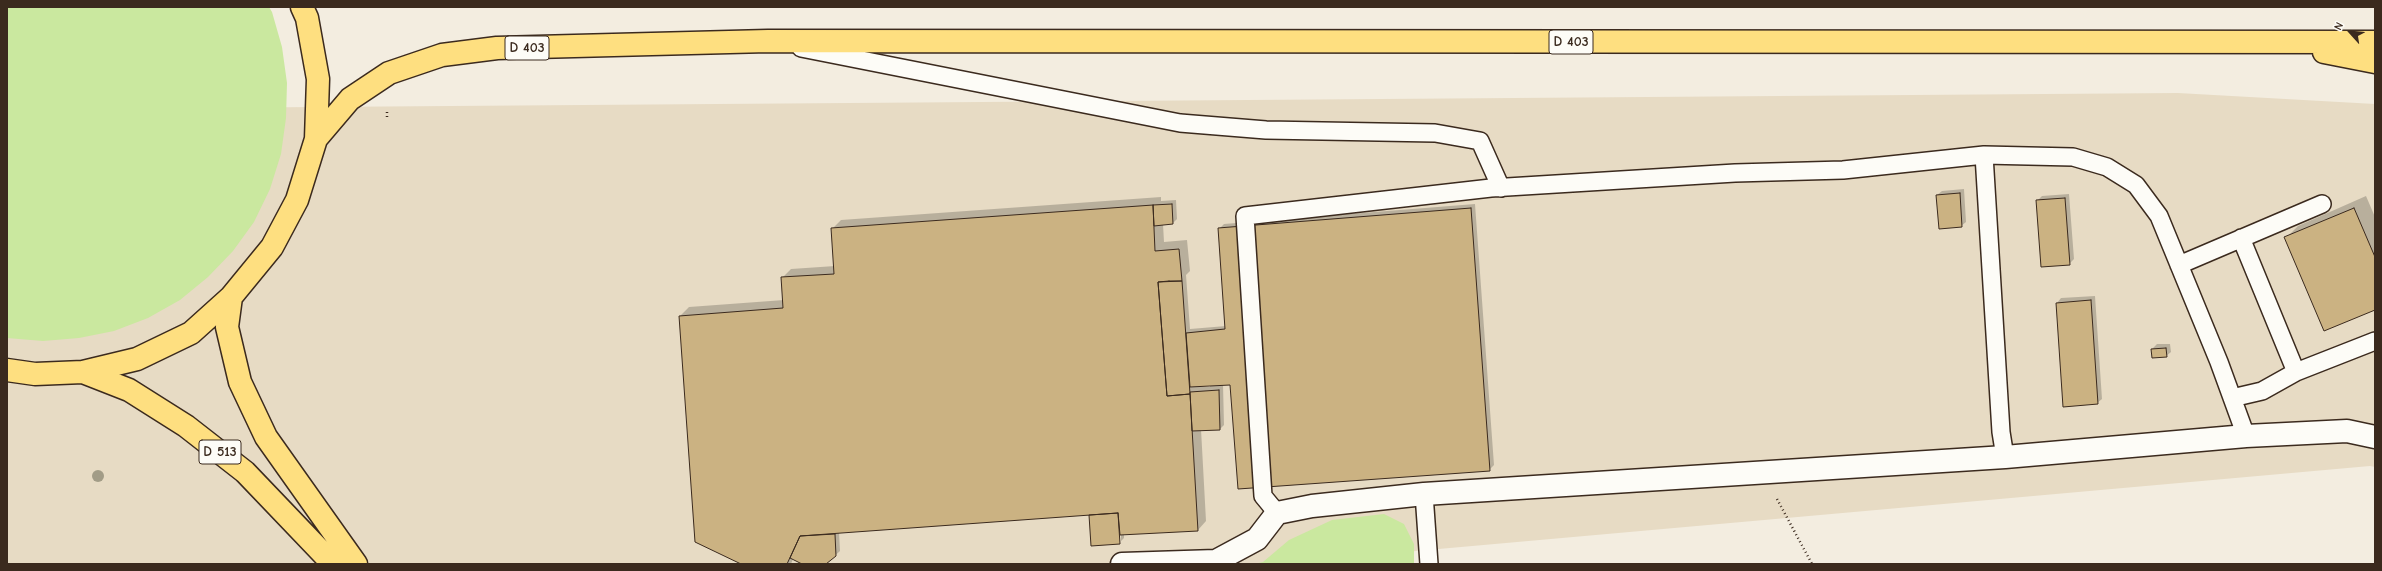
<!DOCTYPE html>
<style>
body{margin:0}
#map{position:relative;width:2382px;height:571px;overflow:hidden;background:#f3ede0;font-family:"Comic Neue",sans-serif}
canvas{display:block}
.frame{position:absolute;inset:0;border:8px solid #3b2a1e;pointer-events:none}
.north{position:absolute;left:2330px;top:12px;width:40px;height:40px;-webkit-text-stroke:3px #fdfcf7;paint-order:stroke;rotate:297deg;font-size:11px;font-weight:700;line-height:16px;text-align:center;color:#3b2a1e}
.north::after{content:'';display:block;margin:auto;width:14px;height:18px;background:#3b2a1e;clip-path:polygon(50% 0,100% 100%,50% 72%,0 100%)}
</style>
<div id="map">
<canvas width="2382" height="571"></canvas>
<div class="frame"></div>
<div class="north">N</div>
</div>
<script>
const c = document.querySelector('canvas').getContext('2d');
c.lineJoin = 'round';
function fill(path, color) {
  c.fillStyle = color;
  c.fill(path, 'evenodd');
}
function poly(rows) {
  const path = new Path2D();
  for (const r of rows) {
    path.moveTo(r[0], r[1]);
    for (let i = 2; i < r.length; i += 2) path.lineTo(r[i], r[i + 1]);
  }
  return path;
}
function trace(path, color, width, dash) {
  c.strokeStyle = color;
  c.lineWidth = width;
  c.lineCap = dash ? 'butt' : 'round';
  c.setLineDash(dash || []);
  c.stroke(path);
}
function drawText(font, color, halo, rows, align = 'center') {
  c.font = font + ' "Comic Neue",sans-serif';
  c.lineWidth = 3.5;
  c.setLineDash([]);
  c.textBaseline = 'middle';
  c.strokeStyle = halo;
  c.fillStyle = color;
  for (const [text, x, y, turn = 0] of rows) {
    c.save();
    c.translate(x, y);
    c.rotate((+turn || 0) * Math.PI / 180);
    c.textAlign = isNaN(turn) ? turn : align;
    if (halo) c.strokeText(text, 0, 0);
    c.fillText(text, 0, 0);
    c.restore();
  }
}
fill(poly([
 [7,58,52,109,2178,93,2375,104,2375,467,2370,466,1405,552,1406,564,7,564]
]), '#e7dbc4');
fill(poly([
 [7,7,269,7,272,12,282,47,287,83,286,118,281,154,270,189,254,222,233,251,208,277,180,300,148,318,114,331,79,338,43,341,7,338],
 [1384,514,1404,524,1414,544,1414,564,1254,564,1263,562,1289,540,1332,520]
]), '#cae89f');
fill(poly([
 [1964,189,1966,222,1961,226,1937,195,1942,191],
 [2069,194,2074,259,2069,264,2037,201,2042,196],
 [2366,196,2375,217,2375,309,2286,238,2298,226],
 [1161,197,1161,201,1176,200,1177,219,1173,223,1163,224,1164,242,1187,240,1190,271,1186,275,1190,329,1226,326,1219,229,1224,224,1475,204,1494,465,1489,470,1230,384,1223,384,1224,425,1220,429,1201,429,1206,521,1198,530,1124,534,1124,538,1121,541,1121,534,1092,514,839,532,840,551,826,564,804,564,793,559,791,564,743,564,696,542,680,316,689,307,784,300,782,278,791,269,835,266,832,229,841,220],
 [1199,385,1210,385,1210,387,1199,387],
 [2095,296,2102,399,2097,403,2064,406,2057,303,2061,298],
 [2157,344,2170,344,2171,352,2166,356,2152,349]
]), '#0003');
const building = poly([
 [1960,193,1962,227,1939,229,1936,195,1960,193],
 [2065,198,2070,265,2041,267,2036,200,2065,198],
 [1172,204,1173,224,1154,226,1153,205,1172,204],
 [1153,205,1155,251,1179,249,1182,281,1158,282,1167,396,1190,394,1198,531,1120,535,1118,513,800,536,787,564,741,564,695,542,679,316,783,308,781,277,834,274,831,228,1153,205],
 [1471,208,1490,471,1238,489,1230,385,1190,387,1186,333,1225,329,1218,228,1471,208],
 [2354,208,2375,257,2375,310,2324,331,2284,237,2354,208],
 [1169,281,1182,281,1190,394,1167,396,1158,282,1169,281],
 [2091,300,2098,404,2063,407,2056,303,2091,300],
 [2166,348,2167,357,2152,358,2151,349,2166,348],
 [1219,390,1220,430,1192,431,1190,392,1219,390],
 [1118,513,1120,544,1091,546,1089,515,1118,513],
 [835,534,836,556,826,564,802,564,790,558,800,536,835,534]
]);
fill(building, '#cbb282');
trace(building, '#3b2a1e', 1);
const service = poly([
 [801,48,1180,123,1266,130,1435,133,1480,141,1501,188],
 [1984,155,2001,432,2005,457],
 [2241,238,2296,372],
 [2179,265,2322,204],
 [2232,398,2262,391,2296,372,2375,341],
 [1424,494,1429,564],
 [1277,513,1263,496,1245,216,1491,188,1735,173,1843,170,1984,155,2073,157,2107,167,2136,185,2159,216,2219,362,2246,436]
]);
const minor = poly([
 [1122,564,1216,561,1257,539,1277,513,1312,506,1424,494,2005,457,2246,436,2347,431,2375,437]
]);
const primary = poly([
 [2324,52,2375,62],
 [316,139,350,99,389,73,442,55,497,48,768,41,2375,42],
 [231,297,227,327,240,382,266,437,356,564],
 [7,370,35,374,83,372,137,359,191,333,231,297,272,247,297,200,316,139,318,79,307,18,302,7],
 [83,372,129,390,186,426,245,472,333,564]
]);
trace(service, '#3b2a1e', 20);
trace(minor, '#3b2a1e', 25);
trace(primary, '#3b2a1e', 25);
trace(poly([
 [387,117,387,110],
 [1777,499,1812,564]
]), '#3b2a1e', 2.5, [1, 3]);
trace(service, '#fdfcf7', 17);
trace(minor, '#fdfcf7', 22);
trace(primary, '#fedf80', 22);
c.fillStyle = '#a29c87';
for (const [x, y] of [
 [98,476]
]) {
  c.beginPath();
  c.arc(x, y, 6, 0, 2 * Math.PI);
  c.fill();
}
for (const [x, y, w] of [
 [1571,42,44],
 [527,48,44],
 [220,452,42]
]) {
  const box = new Path2D();
  box.roundRect(x - w / 2, y - 12, w, 24, 3);
  c.fillStyle = '#fdfcf7';
  c.fill(box);
  trace(box, '#3b2a1e', 1);
}
drawText('bold 14px', '#3b2a1e', null, [
 ["D 403",1571,42],
 ["D 403",527,48],
 ["D 513",220,452]
]);
</script>
